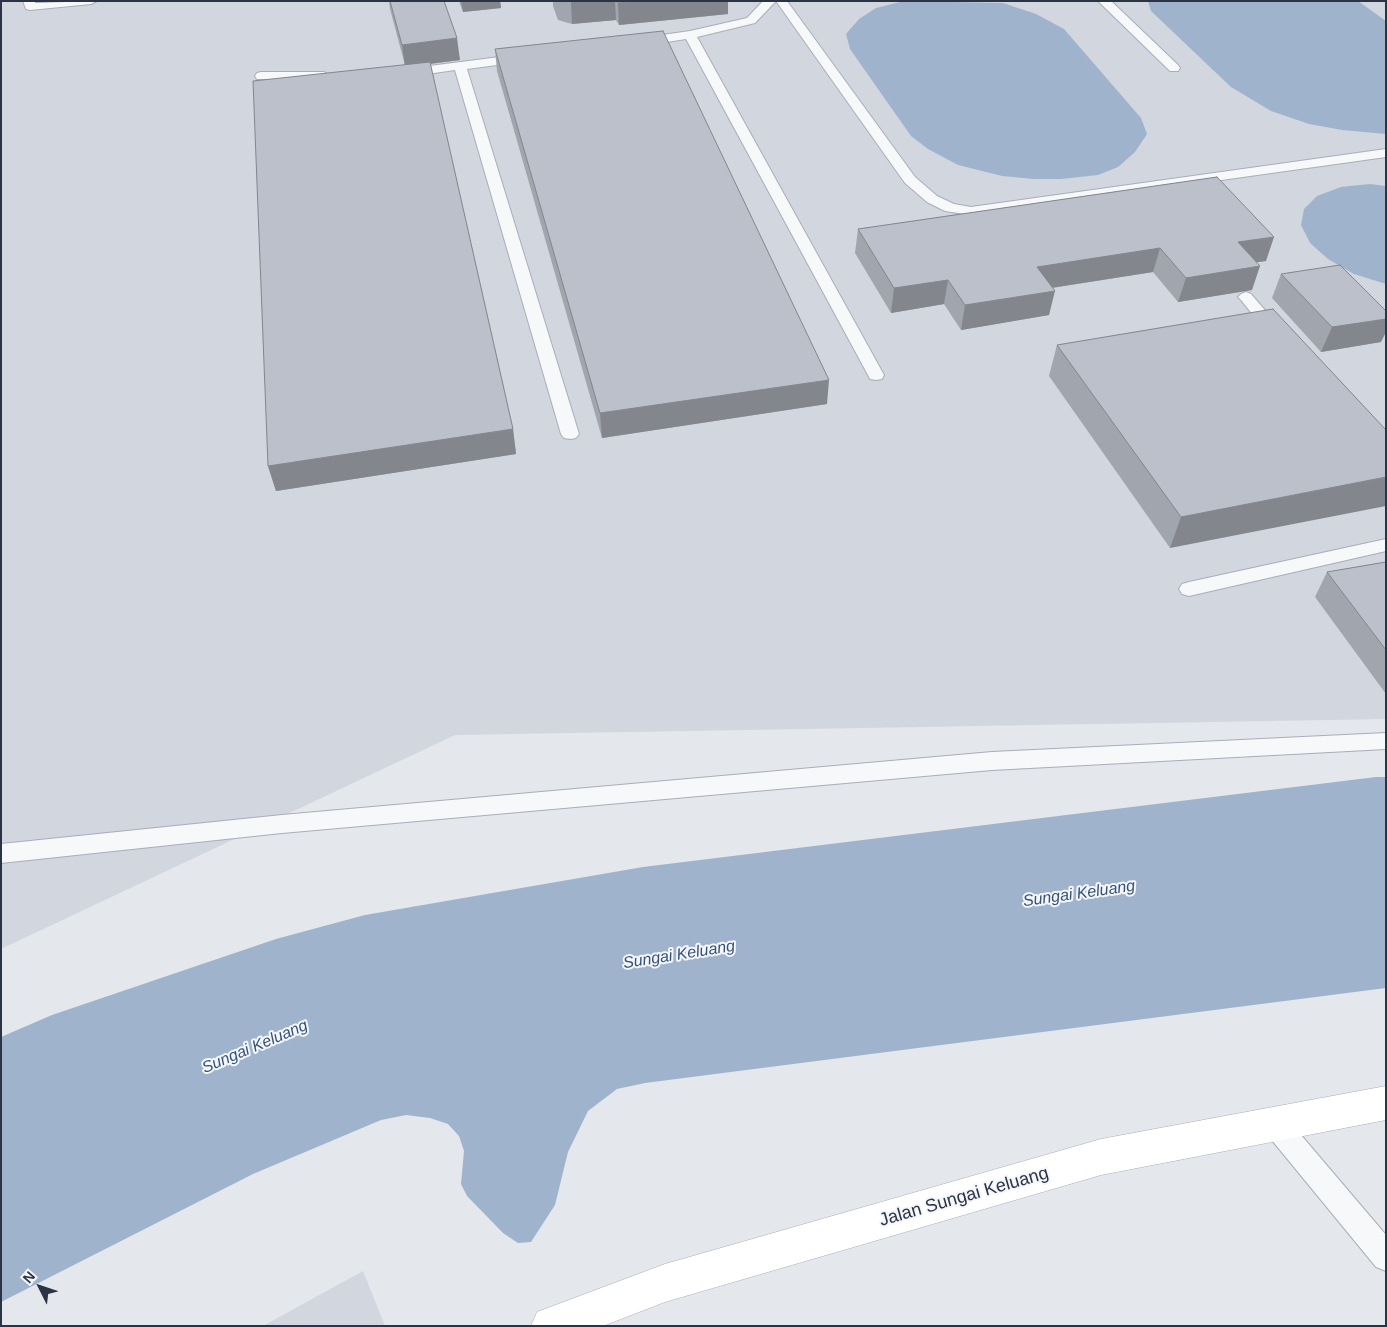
<!DOCTYPE html>
<style>
body{margin:0}
#map{position:relative;width:1387px;height:1327px;overflow:hidden;background:#e4e7ec;font-family:Arial,sans-serif}
canvas{display:block}
.frame{position:absolute;inset:0;border:2px solid #2b3445;pointer-events:none}
.north{position:absolute;left:15px;top:1262px;width:50px;height:50px;-webkit-text-stroke:4px #f4f6f9;paint-order:stroke;rotate:311deg;font-size:14px;font-weight:700;line-height:20px;text-align:center;color:#2b3445}
.north::after{content:'';display:block;margin:auto;width:18px;height:22px;background:#2b3445;clip-path:polygon(50% 0,100% 100%,50% 72%,0 100%)}
</style>
<div id="map">
<canvas width="1387" height="1327"></canvas>
<div class="frame"></div>
<div class="north">N</div>
</div>
<script>
const c = document.querySelector('canvas').getContext('2d');
c.lineJoin = 'round';
function fill(path, color) {
  c.fillStyle = color;
  c.fill(path, 'evenodd');
}
function poly(rows) {
  const path = new Path2D();
  for (const r of rows) {
    path.moveTo(r[0], r[1]);
    for (let i = 2; i < r.length; i += 2) path.lineTo(r[i], r[i + 1]);
  }
  return path;
}
function trace(path, color, width, dash) {
  c.strokeStyle = color;
  c.lineWidth = width;
  c.lineCap = dash ? 'butt' : 'round';
  c.setLineDash(dash || []);
  c.stroke(path);
}
function drawText(font, color, halo, rows, align = 'center') {
  c.font = font + ' Arial,sans-serif';
  c.lineWidth = 4;
  c.setLineDash([]);
  c.textBaseline = 'middle';
  c.strokeStyle = halo;
  c.fillStyle = color;
  for (const [text, x, y, turn = 0] of rows) {
    c.save();
    c.translate(x, y);
    c.rotate((+turn || 0) * Math.PI / 180);
    c.textAlign = isNaN(turn) ? turn : align;
    if (halo) c.strokeText(text, 0, 0);
    c.fillText(text, 0, 0);
    c.restore();
  }
}
fill(poly([
 [1,1,1386,1,1386,719,455,735,1,949],
 [363,1271,385,1326,263,1326]
]), '#d2d6de');
fill(poly([
 [904,1,1003,3,1036,14,1064,29,1141,118,1147,134,1135,152,1118,167,1098,175,1061,179,1034,179,1002,176,958,165,928,149,911,136,850,49,846,34,859,19,876,8],
 [1148,1,1358,1,1386,21,1386,134,1342,130,1309,124,1271,111,1231,87,1151,11],
 [1370,184,1386,186,1386,284,1354,274,1328,259,1310,243,1301,225,1304,209,1317,196,1341,187],
 [1376,777,1386,777,1386,988,645,1083,617,1089,588,1111,568,1152,555,1205,531,1242,518,1243,503,1233,467,1196,461,1184,464,1151,459,1136,448,1124,430,1118,406,1115,381,1120,253,1174,1,1302,1,1037,52,1015,276,939,365,915,643,867]
]), '#9fb4cc');
const lane = poly([
 [23,1,35,1,35,3,97,1,91,4,30,10,26,9,23,1],
 [763,1,787,1,915,177,937,196,954,204,971,207,1386,149,1386,157,971,215,945,211,927,202,905,183,776,1,755,23,697,37,884,375,882,379,876,380,870,379,868,375,686,39,641,46,635,42,641,38,690,31,747,18,763,1],
 [1098,1,1111,1,1178,65,1180,68,1178,71,1170,71,1098,1],
 [523,54,527,55,529,58,527,61,467,69,579,434,576,438,570,439,564,438,561,434,455,70,406,77,400,73,406,69,523,54],
 [261,72,324,72,330,76,324,80,257,79,255,76,257,73,261,72],
 [1246,292,1251,294,1282,330,1284,333,1282,336,1270,336,1241,300,1238,297,1241,294,1246,292],
 [1386,539,1386,551,1189,596,1182,594,1179,589,1182,584,1189,582,1386,539],
 [1386,733,1386,749,992,770,282,833,1,863,1,844,282,815,992,752,1386,733],
 [1275,1111,1284,1115,1386,1235,1386,1271,1376,1267,1266,1133,1262,1124,1266,1115,1275,1111]
]);
const secondary = poly([
 [1386,1086,1386,1120,1101,1175,665,1302,603,1326,531,1326,537,1312,665,1264,1101,1139,1386,1086]
]);
trace(lane, '#a9aeb7', 2);
trace(secondary, '#a9aeb7', 1);
fill(lane, '#f7f8fa');
fill(secondary, '#fff');
fill(poly([
 [389,1,444,1,460,60,430,64,513,429,516,454,276,491,268,466,405,65,390,9],
 [459,1,500,1,501,8,463,12],
 [553,1,728,1,728,14,619,25,616,20,572,24,558,20,553,6],
 [495,49,827,404,602,438,497,71],
 [1217,177,1266,261,1257,262,1252,290,1178,302,1153,272,1052,288,1049,315,961,330,944,304,891,313,855,253,858,229],
 [1281,274,1381,342,1321,352,1272,298],
 [1057,345,1386,430,1170,548,1049,376],
 [1386,562,1386,694,1315,597,1327,572]
]), '#a1a5ae');
fill(poly([
 [461,1,500,1,501,8,463,12],
 [578,1,615,1,616,20,572,24,571,2],
 [638,1,728,1,728,14,619,25,618,3],
 [457,38,460,60,405,67,402,45],
 [1274,237,1266,261,1230,266,1238,242],
 [1160,248,1153,272,1031,291,1037,267],
 [1260,266,1252,290,1178,302,1186,278],
 [948,280,944,304,891,313,894,288],
 [1055,291,1049,315,961,330,965,305],
 [1386,319,1386,332,1381,342,1321,352,1332,327],
 [829,380,827,404,602,438,600,413],
 [513,429,516,454,276,491,268,466],
 [1386,477,1386,506,1170,548,1181,517]
]), '#83868d');
const building = poly([
 [390,1,444,1,457,38,402,45,390,1],
 [617,1,638,1,618,3,617,1],
 [663,31,829,380,600,413,495,49,663,31],
 [430,62,513,429,268,466,253,81,430,62],
 [1217,177,1274,237,1238,242,1260,266,1186,278,1160,248,1037,267,1055,291,965,305,948,280,894,288,858,229,1217,177],
 [1340,265,1386,311,1386,319,1332,327,1281,274,1340,265],
 [1273,309,1386,430,1386,477,1181,517,1057,345,1273,309],
 [1386,562,1386,650,1327,572,1386,562]
]);
fill(building, '#bbc0ca');
trace(building, '#83868d', 1);
drawText('italic 16px', '#34527a', '#f4f6f9', [
 ["Sungai Keluang",1079,894,-8],
 ["Sungai Keluang",679,955,-9],
 ["Sungai Keluang",255,1047,-23]
]);
drawText('18px', '#2b3445', '#f4f6f9', [
 ["Jalan Sungai Keluang",964,1197,-16]
]);
</script>
